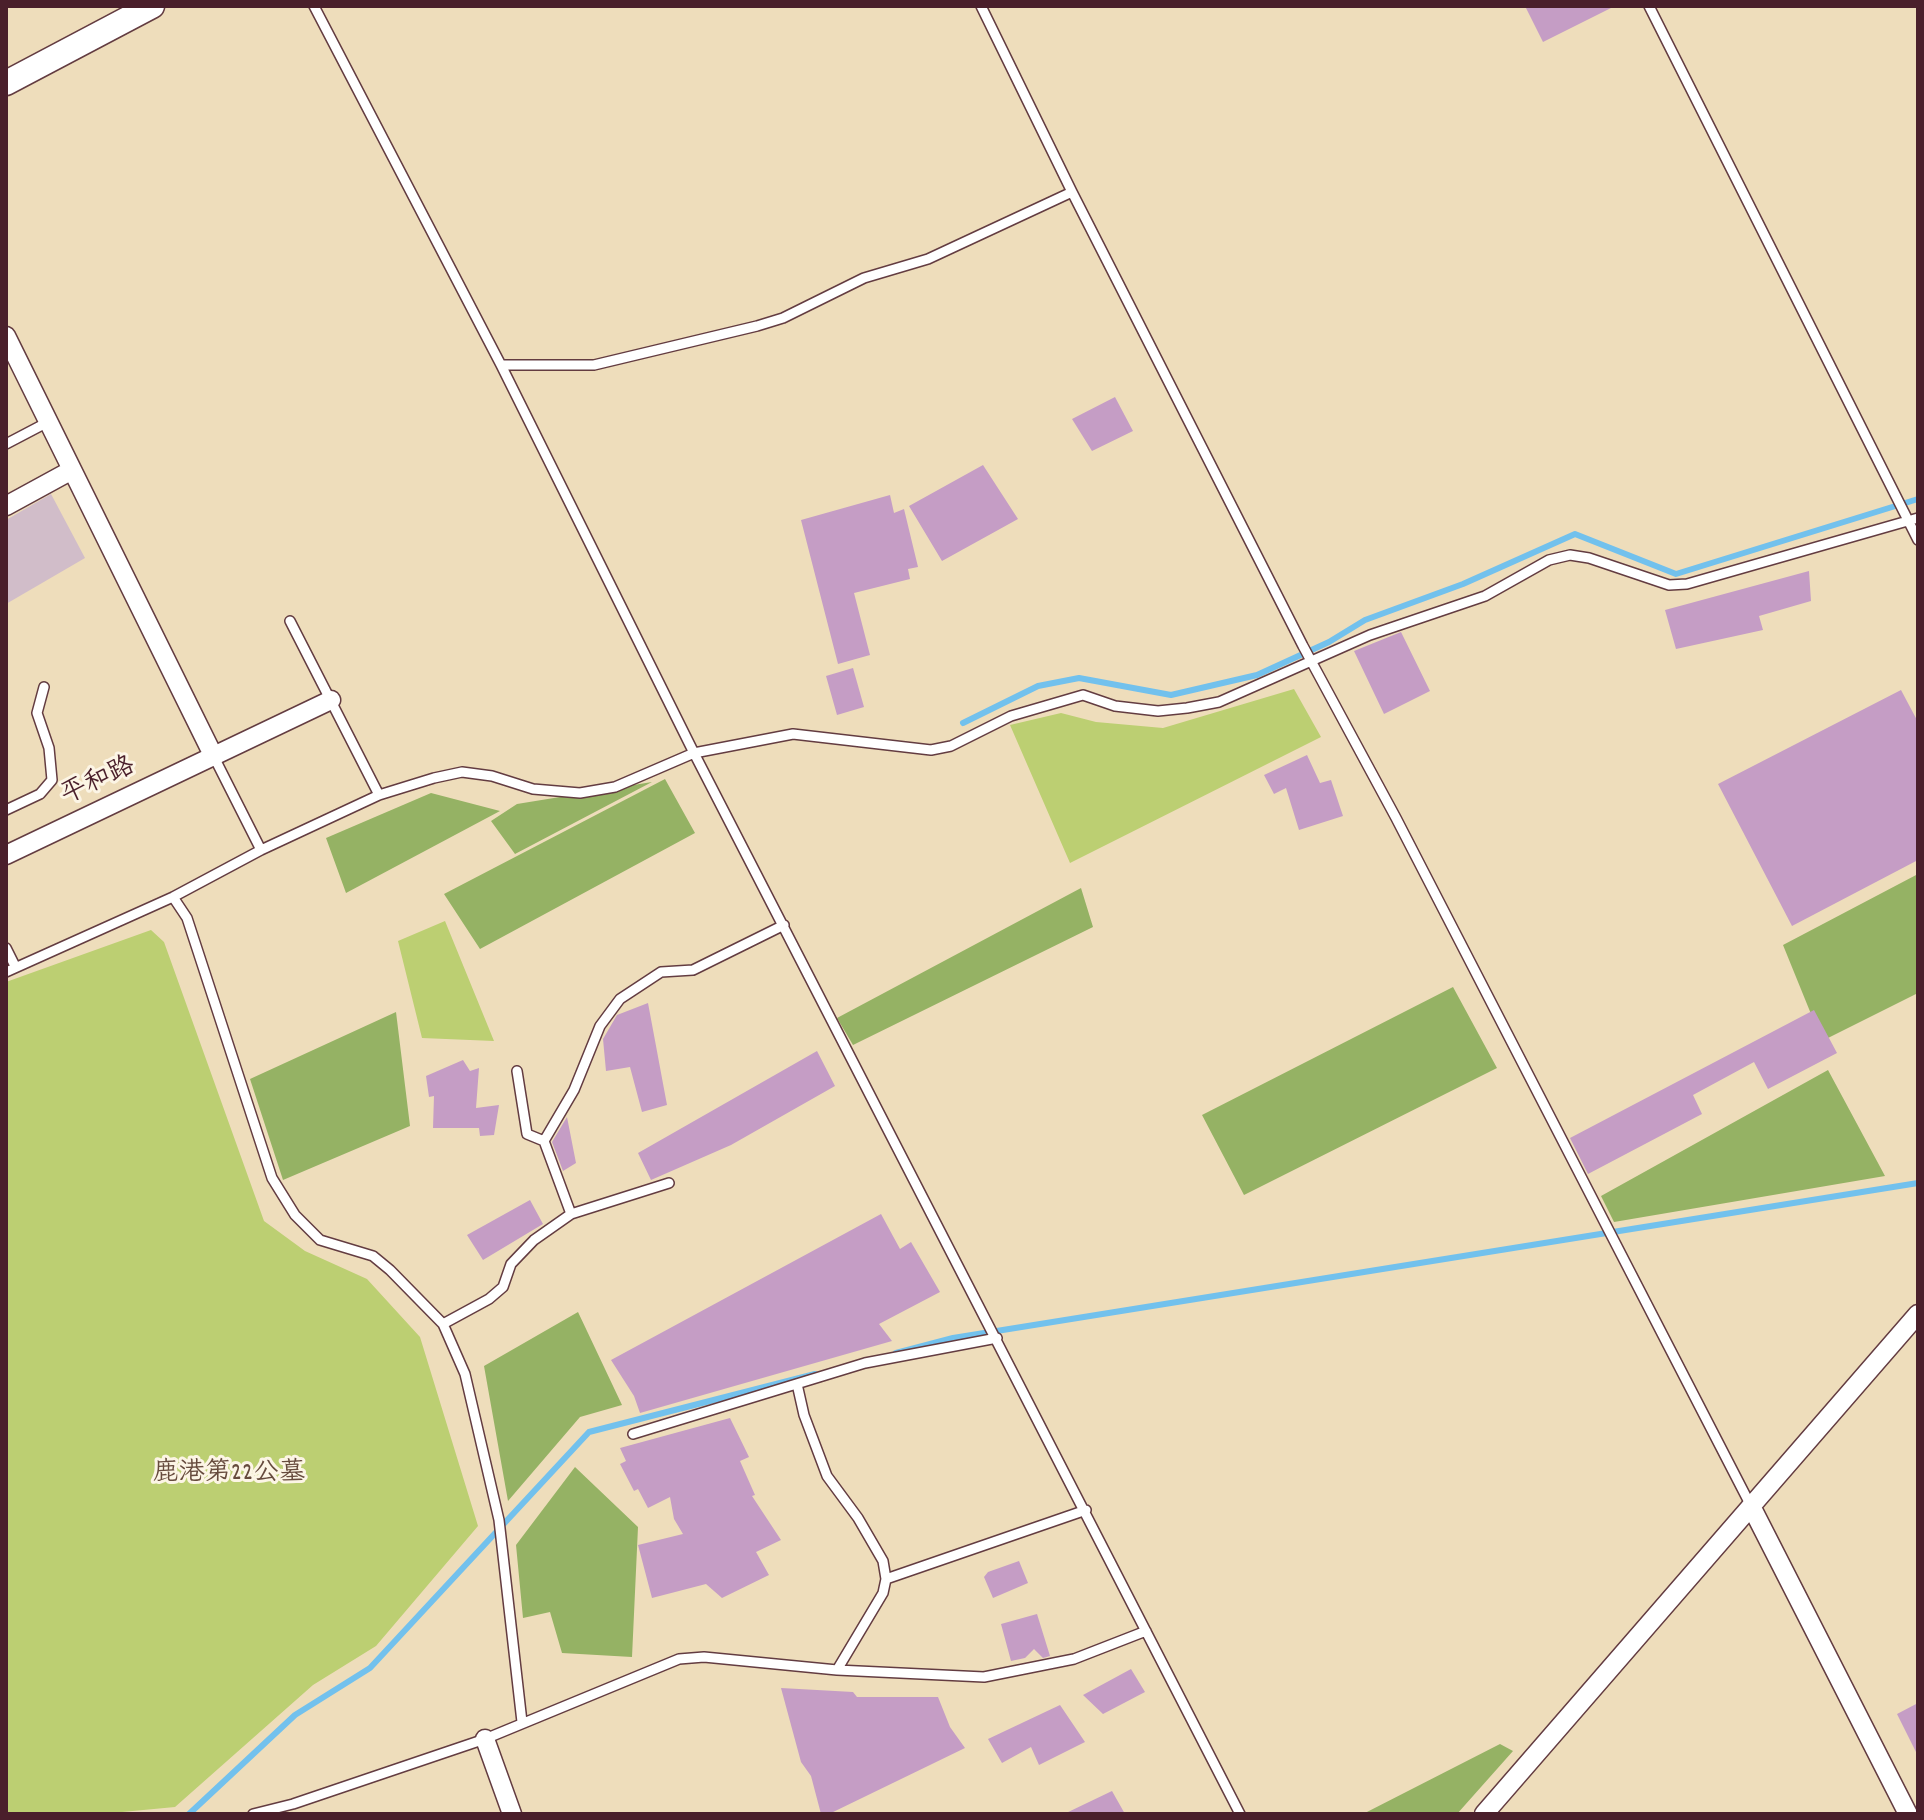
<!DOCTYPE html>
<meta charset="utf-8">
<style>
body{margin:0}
#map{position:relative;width:1924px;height:1820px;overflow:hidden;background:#edb;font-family:Dekko,sans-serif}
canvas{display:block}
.frame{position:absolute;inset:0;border:8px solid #4a1f2b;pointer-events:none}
</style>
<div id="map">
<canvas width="1924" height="1820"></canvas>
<div class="frame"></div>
</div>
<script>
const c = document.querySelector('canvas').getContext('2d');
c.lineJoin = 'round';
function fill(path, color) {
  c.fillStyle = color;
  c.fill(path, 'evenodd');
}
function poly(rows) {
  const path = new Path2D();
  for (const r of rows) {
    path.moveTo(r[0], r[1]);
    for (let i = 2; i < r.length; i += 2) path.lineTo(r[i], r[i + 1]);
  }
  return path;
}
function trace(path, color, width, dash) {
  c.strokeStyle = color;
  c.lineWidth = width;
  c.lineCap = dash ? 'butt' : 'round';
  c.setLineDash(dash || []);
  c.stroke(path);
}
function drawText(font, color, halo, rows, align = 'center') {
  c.font = font + ' Dekko,"LXGW WenKai TC",sans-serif';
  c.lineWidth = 6;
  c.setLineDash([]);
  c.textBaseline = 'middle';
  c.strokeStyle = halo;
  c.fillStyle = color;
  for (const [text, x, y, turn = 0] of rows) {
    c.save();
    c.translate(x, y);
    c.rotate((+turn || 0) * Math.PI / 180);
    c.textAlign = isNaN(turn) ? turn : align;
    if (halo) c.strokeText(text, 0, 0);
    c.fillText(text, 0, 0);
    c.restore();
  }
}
fill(poly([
 [51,494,85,558,6,604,6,520]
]), '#d1bdc9');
fill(poly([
 [1294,689,1321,737,1070,863,1010,725,1061,713,1096,722,1163,728],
 [445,921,494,1041,422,1038,398,941],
 [151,930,164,942,264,1221,305,1251,367,1279,420,1337,478,1526,376,1646,313,1685,175,1807,101,1814,6,1814,6,982]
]), '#bccf72');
fill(poly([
 [665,779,695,833,480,949,444,894],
 [652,782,515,854,491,821,517,804],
 [431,793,500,811,346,893,326,838],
 [1918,874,1918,993,1822,1041,1783,945],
 [1081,888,1093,927,853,1045,837,1018],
 [1453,987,1497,1068,1244,1195,1202,1115],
 [396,1012,410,1126,283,1180,250,1079],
 [1828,1070,1885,1176,1614,1222,1601,1196],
 [578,1312,622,1405,580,1417,508,1501,484,1366],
 [575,1467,638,1527,632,1657,562,1653,550,1612,523,1618,516,1545],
 [1500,1744,1513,1751,1457,1814,1363,1814]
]), '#95b264');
trace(poly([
 [963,723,1038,686,1079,678,1171,695,1257,675,1329,642,1365,620,1463,584,1575,534,1676,574,1918,499],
 [896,1353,953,1338,1918,1183],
 [189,1814,295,1715,370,1668,589,1432,815,1374]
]), '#72c1ed', 6);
fill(poly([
 [1525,6,1615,6,1543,42],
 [1115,397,1133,431,1092,451,1072,419],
 [983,465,1018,519,942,561,909,506],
 [890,495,894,513,904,509,918,567,908,569,910,579,854,593,870,655,838,664,801,520],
 [1809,571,1811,601,1759,616,1763,630,1676,649,1665,610],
 [1401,632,1430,691,1384,714,1354,651],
 [853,668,864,707,837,715,826,676],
 [1901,690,1918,722,1918,860,1792,926,1718,784],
 [1307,755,1320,783,1331,780,1343,816,1299,830,1286,788,1274,794,1264,775],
 [648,1003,667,1105,642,1112,630,1067,606,1071,603,1039,617,1015],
 [1814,1010,1837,1053,1768,1089,1754,1062,1693,1095,1702,1114,1588,1174,1570,1138],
 [817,1051,835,1086,731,1145,651,1180,638,1153],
 [463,1060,470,1071,479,1068,476,1108,499,1105,494,1135,480,1136,479,1128,433,1128,434,1096,429,1097,426,1076],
 [567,1117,576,1163,563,1171,552,1142],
 [530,1200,543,1224,483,1260,467,1235],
 [881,1214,900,1249,911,1242,940,1292,879,1324,892,1341,640,1413,634,1396,611,1360],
 [730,1418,749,1457,740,1461,755,1495,752,1496,781,1540,756,1552,769,1575,722,1598,706,1584,652,1598,638,1545,683,1534,674,1519,670,1497,648,1508,638,1489,634,1491,620,1464,626,1461,620,1448],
 [1019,1561,1028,1583,993,1598,984,1577,988,1572],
 [1037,1614,1050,1656,1043,1658,1034,1649,1025,1658,1011,1661,1001,1624],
 [1131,1669,1145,1692,1103,1714,1083,1695],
 [781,1688,853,1692,857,1697,938,1697,950,1727,965,1748,829,1814,821,1814,811,1776,801,1762],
 [1918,1703,1918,1756,1897,1714],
 [1060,1705,1085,1742,1039,1765,1031,1747,1002,1763,988,1739],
 [1112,1791,1125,1814,1064,1814]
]), '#c59dc5');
const service = poly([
 [314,6,501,365,694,753,1240,1814],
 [981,6,1072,192,1303,646,1396,818,1751,1506],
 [1649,6,1918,540],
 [501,365,594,365,757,326,783,318,864,278,928,259,1072,192],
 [6,444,48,422],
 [290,621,379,795],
 [214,757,261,850],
 [6,810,40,794,52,780,49,748,37,713,44,687],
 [173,897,187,918,272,1178,295,1215,320,1240,373,1256,390,1270,443,1324,465,1374,499,1520,522,1722],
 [6,948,15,966],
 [6,972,173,897,261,850,379,795,434,778,462,772,492,776,533,789,580,793,615,787,694,753,793,734,931,750,951,746,1011,716,1083,695,1115,706,1158,711,1187,708,1219,702,1370,635,1485,596,1549,560,1570,555,1589,558,1669,585,1687,584,1918,518],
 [517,1071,527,1134,544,1141],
 [571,1214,669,1183],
 [443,1324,489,1299,503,1287,511,1264,534,1240,571,1214,544,1141,574,1090,600,1026,620,999,661,972,693,970,784,925],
 [797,1384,804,1415,827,1476,858,1518,883,1561,886,1579,883,1593,837,1670],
 [633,1434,865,1363,997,1338],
 [886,1579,1086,1510],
 [253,1814,293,1804,485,1739,679,1659,704,1657,837,1670,984,1677,1074,1659,1146,1631]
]);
const minor = poly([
 [6,336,214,757],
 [6,506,72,470],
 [6,855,331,700],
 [1751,1506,1908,1814],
 [485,1739,512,1814],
 [1484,1814,1918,1314]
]);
const tertiary = poly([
 [6,83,152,6]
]);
trace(service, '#633c41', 12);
trace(minor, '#633c41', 21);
trace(tertiary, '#633c41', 27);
trace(service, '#fff', 9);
trace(minor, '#fff', 18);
trace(tertiary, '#fff', 24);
drawText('26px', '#4a1f2b', '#fcf5e5', [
 ["平和路",99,783,-25]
]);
drawText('26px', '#664b3d', '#fcf5e5', [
 ["鹿港第22公墓",229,1475]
]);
</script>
